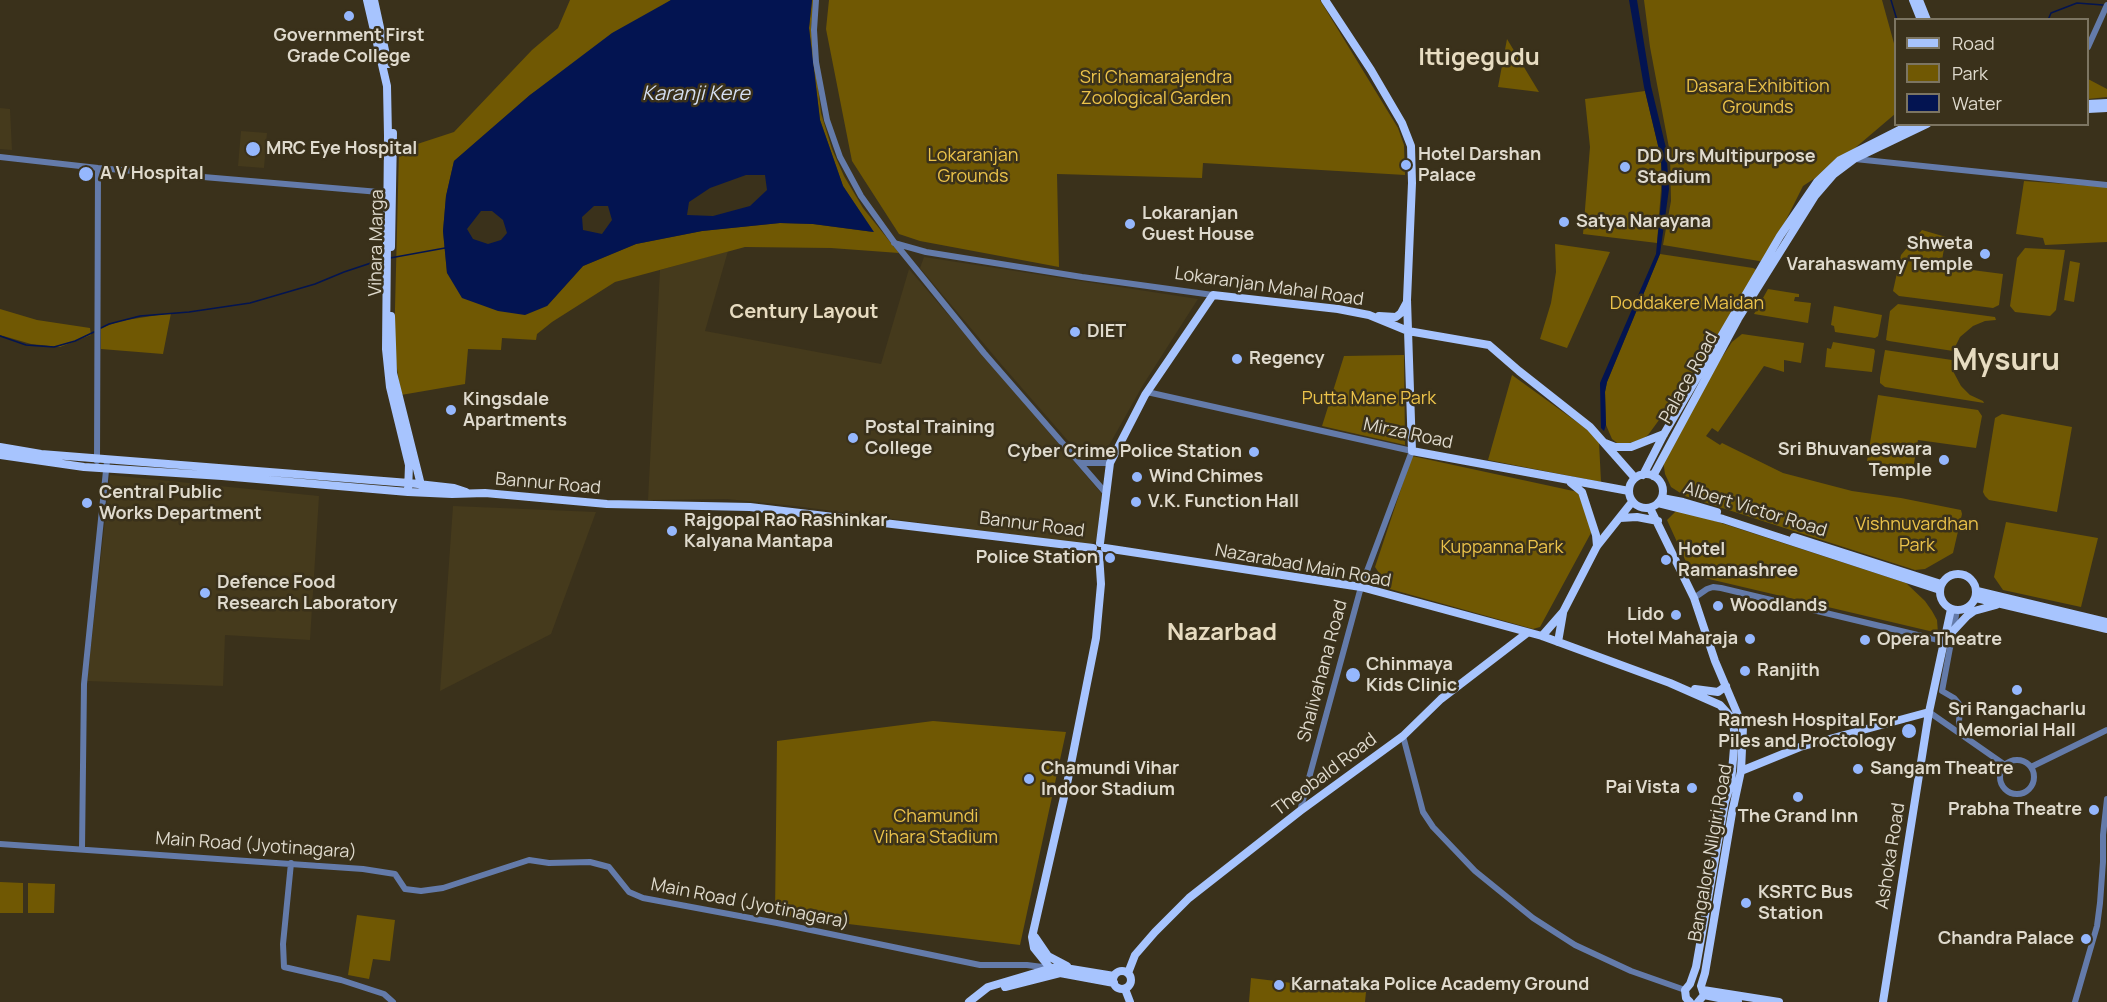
<!DOCTYPE html>
<style>
body{margin:0}
#map{position:relative;width:2107px;height:1002px;overflow:hidden;background:#3a311b;font-family:Manrope,sans-serif}
canvas{display:block}
.legend{position:absolute;left:1894px;top:18px;width:195px;height:108px;box-sizing:border-box;background:#3a311b;border:2px solid #7c7562;margin:0;padding:8px 10px;list-style:none;font-size:18px;color:#dfdacd}
.legend li{display:flex;align-items:center;gap:12px;height:30px}
.legend b{width:30px;border:2px solid #7c7562}
</style>
<div id="map">
<canvas width="2107" height="1002"></canvas>
<ul class="legend">
<li><b style="height:8px;background:#a7c4fe"></b>Road</li>
<li><b style="height:16px;background:#705803"></b>Park</li>
<li><b style="height:16px;background:#031451"></b>Water</li>
</ul>
</div>
<script>
const c = document.querySelector('canvas').getContext('2d');
c.lineJoin = 'round';
function fill(path, color) {
  c.fillStyle = color;
  c.fill(path, 'evenodd');
}
function poly(rows) {
  const path = new Path2D();
  for (const r of rows) {
    if (r.length === 3) {
      path.moveTo(r[0] + r[2], r[1]);
      path.arc(r[0], r[1], r[2], 0, 2 * Math.PI);
      continue;
    }
    path.moveTo(r[0], r[1]);
    for (let i = 2; i < r.length; i += 2) path.lineTo(r[i], r[i + 1]);
  }
  return path;
}
function trace(path, color, width, dash) {
  c.strokeStyle = color;
  c.lineWidth = width;
  c.lineCap = dash ? 'butt' : 'round';
  c.setLineDash(dash || []);
  c.stroke(path);
}
function drawText(font, color, halo, rows, align = 'center') {
  c.font = font + ' Manrope,sans-serif';
  c.lineWidth = 5;
  c.setLineDash([]);
  c.textBaseline = 'middle';
  c.strokeStyle = halo;
  c.fillStyle = color;
  for (const [text, x, y, turn = 0] of rows) {
    c.save();
    c.translate(x, y);
    c.rotate((+turn || 0) * Math.PI / 180);
    c.textAlign = isNaN(turn) ? turn : align;
    if (halo) c.strokeText(text, 0, 0);
    c.fillText(text, 0, 0);
    c.restore();
  }
}
fill(poly([
 [0,108,10,109,12,150,0,149],
 [241,131,267,133,264,168,238,166],
 [728,251,705,331,881,364,909,269,1102,494,1097,540,1090,545,795,506,727,499,648,500,660,270],
 [924,257,1198,299,1143,385,1103,456,1083,458,1001,364,920,268],
 [110,475,319,496,310,640,225,635,223,686,87,681],
 [453,506,596,512,551,634,440,691]
]), '#453a1c');
fill(poly([
 [570,0,671,0,530,95,454,161,446,196,443,231,447,273,547,306,583,266,636,244,702,231,780,223,813,224,873,232,843,186,820,120,809,28,812,0,815,0,811,27,821,113,832,149,844,176,863,208,899,253,831,248,745,247,615,282,552,322,537,334,536,340,502,338,501,350,468,349,465,384,401,395,394,348,399,150,454,132,532,50,558,28],
 [829,0,1320,0,1398,128,1404,145,1405,175,1203,163,1202,178,1057,174,1059,267,920,241,899,234,852,161,826,29],
 [1644,0,1882,0,1895,47,1895,114,1835,165,1803,186,1765,262,1663,245,1671,201,1670,153,1650,47],
 [1507,39,1539,92,1498,87],
 [2088,79,2107,89,2107,97,2088,99],
 [1645,91,1661,158,1662,176,1657,243,1583,234,1590,147,1585,99],
 [2024,181,2107,187,2107,242,2045,245,2043,238,2016,234],
 [1922,230,1946,237,1941,266,2003,274,1999,305,1993,308,1899,296,1893,291,1901,255],
 [1555,244,1610,252,1567,348,1540,339,1551,303,1556,272],
 [2025,248,2065,250,2056,310,2050,316,2015,312,2010,306,2017,258],
 [1660,254,1753,268,1757,270,1758,275,1676,397,1648,435,1643,439,1626,444,1617,443,1612,439,1606,425,1605,392,1607,382],
 [2070,261,2080,263,2074,302,2064,300],
 [1768,289,1799,294,1799,297,1795,297,1794,301,1811,303,1808,323,1754,314],
 [1898,304,1995,317,1996,320,1985,321,1973,326,1960,337,1953,351,1889,341,1886,340,1890,311],
 [1834,306,1882,315,1878,336,1875,338,1835,332,1834,326,1831,325],
 [0,309,37,320,90,328,91,335,60,347,31,344,0,335],
 [171,313,163,354,101,349,101,328,120,321],
 [1742,334,1804,343,1801,363,1784,360,1784,372,1764,366,1718,432,1712,428,1706,436,1720,445,1722,443,1783,473,1852,491,1901,498,1961,510,1962,514,1953,553,1925,569,1915,570,1685,496,1671,487,1665,474,1663,460,1675,428,1732,342],
 [1833,342,1874,349,1875,351,1872,372,1825,367,1827,348,1831,349],
 [1885,350,1952,360,1954,373,1961,386,1970,395,1983,401,1984,403,1885,387,1880,383,1880,378],
 [1404,355,1405,445,1322,426,1344,356],
 [1512,375,1588,430,1599,442,1601,482,1488,460],
 [1878,395,1978,410,1982,416,1976,448,1918,440,1913,469,1867,461],
 [2002,414,2072,427,2057,512,1989,500,1985,496,1983,492,1995,418],
 [1412,456,1578,492,1592,531,1540,627,1533,629,1390,589,1375,567],
 [1678,509,1906,583,1925,601,1932,611,1937,620,1938,633,1692,575,1667,520],
 [2006,522,2098,538,2081,607,2003,590,1994,577],
 [933,721,1066,732,1020,945,775,915,777,741],
 [0,882,23,883,23,913,0,913],
 [28,883,55,884,54,913,28,913],
 [357,915,395,920,390,961,373,959,369,979,348,975],
 [1251,978,1366,992,1365,1002,1249,1002]
]), '#705803');
fill(poly([
 [671,0,812,0,809,28,820,120,843,186,874,232,813,224,780,223,702,231,636,244,583,266,547,306,525,315,498,311,462,298,447,273,443,231,446,196,454,161,530,95,612,33],
 [746,175,765,175,767,190,750,206,713,216,687,215,689,202,710,188],
 [594,206,608,206,612,220,602,234,583,230,582,217],
 [481,211,492,211,503,220,507,233,501,240,488,244,473,239,467,229],
 [1629,0,1637,0,1651,86,1666,148,1669,189,1660,254,1607,382,1605,392,1606,425,1604,431,1601,428,1600,383,1656,254,1662,191,1661,158,1644,87]
]), '#031451');
trace(poly([
 [1891,0,1897,20],
 [2048,20,2051,13,2077,3,2103,5],
 [390,258,445,248],
 [101,328,109,324,140,316,189,312,250,303,315,284,344,272,383,259],
 [0,336,26,345,54,347,75,341,94,332]
]), '#031451', 1.5);
trace(poly([
 [816,0,814,30,816,62,827,120,840,157,861,196,894,242,984,353,1105,492],
 [2088,47,2107,5],
 [0,157,98,168,391,193],
 [1855,159,2107,185],
 [894,243,926,252,1082,277,1213,295],
 [1147,392,1412,451,1361,587,1300,811],
 [97,461,98,168],
 [1081,463,1110,463],
 [1694,598,1707,589,1713,587,1721,588,1951,643],
 [1957,610,1942,691,1954,698,1960,705,1959,722,1962,734],
 [1929,712,2005,765],
 [1403,736,1423,812,1433,827,1475,871,1533,918,1575,945,1631,971,1685,990],
 [2017,777,17],
 [2031,767,2107,730],
 [0,844,363,869,395,874,405,889,421,891,443,888,529,860,549,863,590,862,609,867,629,892,643,898,777,923,980,965,1027,965,1050,968],
 [82,849,84,684,107,461],
 [291,863,283,944,284,967,341,980,384,994,393,1002],
 [2075,1002,2097,926,2100,903,2103,862,2103,835,2107,799]
]), '#647baa', 6);
trace(poly([
 [367,0,387,86,388,136,386,349,390,387,409,465,408,492],
 [374,0,388,64],
 [1325,0,1371,70,1402,123,1411,146,1412,183,1407,300,1412,451,1629,491],
 [1913,0,1921,20],
 [1919,0,1927,20],
 [2088,104,2107,103],
 [2088,109,2107,108],
 [391,247,393,133],
 [391,316,393,373,421,485],
 [1379,316,1396,317,1401,313,1407,302],
 [1605,443,1615,447,1631,447,1664,434],
 [0,447,41,454,409,483,454,488,466,492],
 [0,455,84,467,222,476,408,492,452,494,485,493,607,504,750,507,1093,548],
 [1646,491,17],
 [1643,475,1664,434,1780,236,1817,182,1840,160,1911,124],
 [1653,476,1738,319,1815,196,1834,174,1854,159,1927,124],
 [1571,483,1582,492,1596,535,1597,546],
 [1662,498,1683,502,1717,512],
 [1658,503,1723,519,1940,590],
 [1650,508,1694,598,1715,661,1743,727,1741,771,1732,813,1705,973,1701,986,1704,995,1698,1002],
 [1620,518,1637,517,1658,521],
 [1794,537,1941,584],
 [1100,543,1110,463,1145,395,1213,295,1338,309,1369,315,1408,331,1489,345,1519,371,1590,427,1635,478],
 [1105,548,1361,587,1542,636,1670,683,1720,705,1730,716,1733,724,1735,736,1731,783,1725,802,1696,967,1690,984,1685,990,1686,998,1690,1002],
 [1958,592,18],
 [1977,591,2107,622],
 [1976,598,2107,629],
 [1953,631,1967,616,1974,611,1996,605],
 [1542,636,1563,612,1597,546,1632,502],
 [1558,642,1563,613],
 [1695,689,1718,692,1726,686],
 [1741,771,1800,747,1929,712],
 [1035,937,1048,956,1067,966],
 [1122,980,9],
 [1128,973,1135,955,1155,932,1189,898,1300,811,1403,736,1441,699,1527,633],
 [1055,974,1034,948,1032,937,1067,784,1096,638,1101,584,1099,554],
 [1005,987,1060,973,1114,983],
 [1125,989,1130,1002],
 [1703,990,1779,1002],
 [1704,995,1738,1002],
 [969,1002,988,987,1052,968,1059,967,1114,976],
 [1883,1002,1929,712,1951,609]
]), '#a7c4fe', 8);
for (const [x, y, r, color] of [
 [349,16,6,"#95b7fd"],
 [253,149,8,"#95b7fd"],
 [1406,165,6,"#95b7fd"],
 [1625,167,6,"#95b7fd"],
 [86,174,8,"#95b7fd"],
 [1564,222,6,"#95b7fd"],
 [1130,224,6,"#95b7fd"],
 [1985,254,6,"#95b7fd"],
 [1075,332,6,"#95b7fd"],
 [1237,359,6,"#95b7fd"],
 [451,410,6,"#95b7fd"],
 [853,438,6,"#95b7fd"],
 [1254,452,6,"#95b7fd"],
 [1944,460,6,"#95b7fd"],
 [1137,477,6,"#95b7fd"],
 [1136,502,6,"#95b7fd"],
 [87,503,6,"#95b7fd"],
 [672,531,6,"#95b7fd"],
 [1110,558,6,"#95b7fd"],
 [1666,560,6,"#95b7fd"],
 [205,593,6,"#95b7fd"],
 [1718,606,6,"#95b7fd"],
 [1676,615,6,"#95b7fd"],
 [1750,639,6,"#95b7fd"],
 [1865,640,6,"#95b7fd"],
 [1745,671,6,"#95b7fd"],
 [1353,675,8,"#95b7fd"],
 [2017,690,6,"#95b7fd"],
 [1909,731,8,"#95b7fd"],
 [1858,769,6,"#95b7fd"],
 [1029,779,6,"#95b7fd"],
 [1692,788,6,"#95b7fd"],
 [1798,797,6,"#95b7fd"],
 [2094,810,6,"#95b7fd"],
 [1746,903,6,"#95b7fd"],
 [2086,939,6,"#95b7fd"],
 [1279,985,6,"#95b7fd"]
]) {
  const dot = new Path2D();
  dot.arc(x, y, r, 0, 2 * Math.PI);
  c.fillStyle = color;
  c.fill(dot);
  trace(dot, '#3a311b', 2);
}
drawText('bold 18px', '#dfdacd', '#3a311b', [
 ["Government First",349,36,"center"],
 ["Grade College",349,57,"center"],
 ["MRC Eye Hospital",266,149],
 ["Hotel Darshan",1418,155],
 ["Palace",1418,176],
 ["DD Urs Multipurpose",1637,157],
 ["Stadium",1637,178],
 ["A V Hospital",100,174],
 ["Lokaranjan",1142,214],
 ["Guest House",1142,235],
 ["Satya Narayana",1576,222],
 ["Shweta",1973,244,"right"],
 ["Varahaswamy Temple",1973,265,"right"],
 ["DIET",1087,332],
 ["Regency",1249,359],
 ["Kingsdale",463,400],
 ["Apartments",463,421],
 ["Postal Training",865,428],
 ["College",865,449],
 ["Sri Bhuvaneswara",1932,450,"right"],
 ["Temple",1932,471,"right"],
 ["Cyber Crime Police Station",1242,452,"right"],
 ["Wind Chimes",1149,477],
 ["Central Public",99,493],
 ["Works Department",99,514],
 ["V.K. Function Hall",1148,502],
 ["Rajgopal Rao Rashinkar",684,521],
 ["Kalyana Mantapa",684,542],
 ["Hotel",1678,550],
 ["Ramanashree",1678,571],
 ["Police Station",1098,558,"right"],
 ["Defence Food",217,583],
 ["Research Laboratory",217,604],
 ["Woodlands",1730,606],
 ["Lido",1664,615,"right"],
 ["Hotel Maharaja",1738,639,"right"],
 ["Opera Theatre",1877,640],
 ["Chinmaya",1366,665],
 ["Kids Clinic",1366,686],
 ["Ranjith",1757,671],
 ["Sri Rangacharlu",2017,710,"center"],
 ["Memorial Hall",2017,731,"center"],
 ["Ramesh Hospital For",1896,721,"right"],
 ["Piles and Proctology",1896,742,"right"],
 ["Chamundi Vihar",1041,769],
 ["Indoor Stadium",1041,790],
 ["Sangam Theatre",1870,769],
 ["Pai Vista",1680,788,"right"],
 ["Prabha Theatre",2082,810,"right"],
 ["The Grand Inn",1798,817,"center"],
 ["KSRTC Bus",1758,893],
 ["Station",1758,914],
 ["Chandra Palace",2074,939,"right"],
 ["Karnataka Police Academy Ground",1291,985]
], 'left');
drawText('18px', '#ecc34a', '#3a311b', [
 ["Sri Chamarajendra",1156,78],
 ["Zoological Garden",1156,99],
 ["Dasara Exhibition",1758,87],
 ["Grounds",1758,108],
 ["Lokaranjan",973,156],
 ["Grounds",973,177],
 ["Doddakere Maidan",1687,304],
 ["Putta Mane Park",1369,399],
 ["Vishnuvardhan",1917,525],
 ["Park",1917,546],
 ["Kuppanna Park",1502,548],
 ["Chamundi",936,817],
 ["Vihara Stadium",936,838]
]);
drawText('18px', '#dfdacd', '#3a311b', [
 ["Vihara Marga",377,243,-89],
 ["Lokaranjan Mahal Road",1269,287,8],
 ["Palace Road",1689,378,-61],
 ["Mirza Road",1408,434,12],
 ["Bannur Road",548,484,5],
 ["Albert Victor Road",1755,510,17],
 ["Bannur Road",1032,525,7],
 ["Nazarabad Main Road",1303,566,10],
 ["Shalivahana Road",1323,671,-75],
 ["Theobald Road",1325,775,-37],
 ["Main Road (Jyotinagara)",256,846,4],
 ["Bangalore Nilgiri Road",1711,853,-80],
 ["Ashoka Road",1891,856,-81],
 ["Main Road (Jyotinagara)",750,904,11]
]);
drawText('italic 20px', '#d5dff2', '#3a311b', [
 ["Karanji Kere",696,94]
]);
drawText('bold 20px', '#e7dcc1', '#3a311b', [
 ["Century Layout",804,312]
]);
drawText('bold 24px', '#e7dcc1', '#3a311b', [
 ["Ittigegudu",1479,58],
 ["Nazarbad",1222,633]
]);
drawText('bold 30px', '#e7dcc1', '#3a311b', [
 ["Mysuru",2006,362]
]);
</script>
